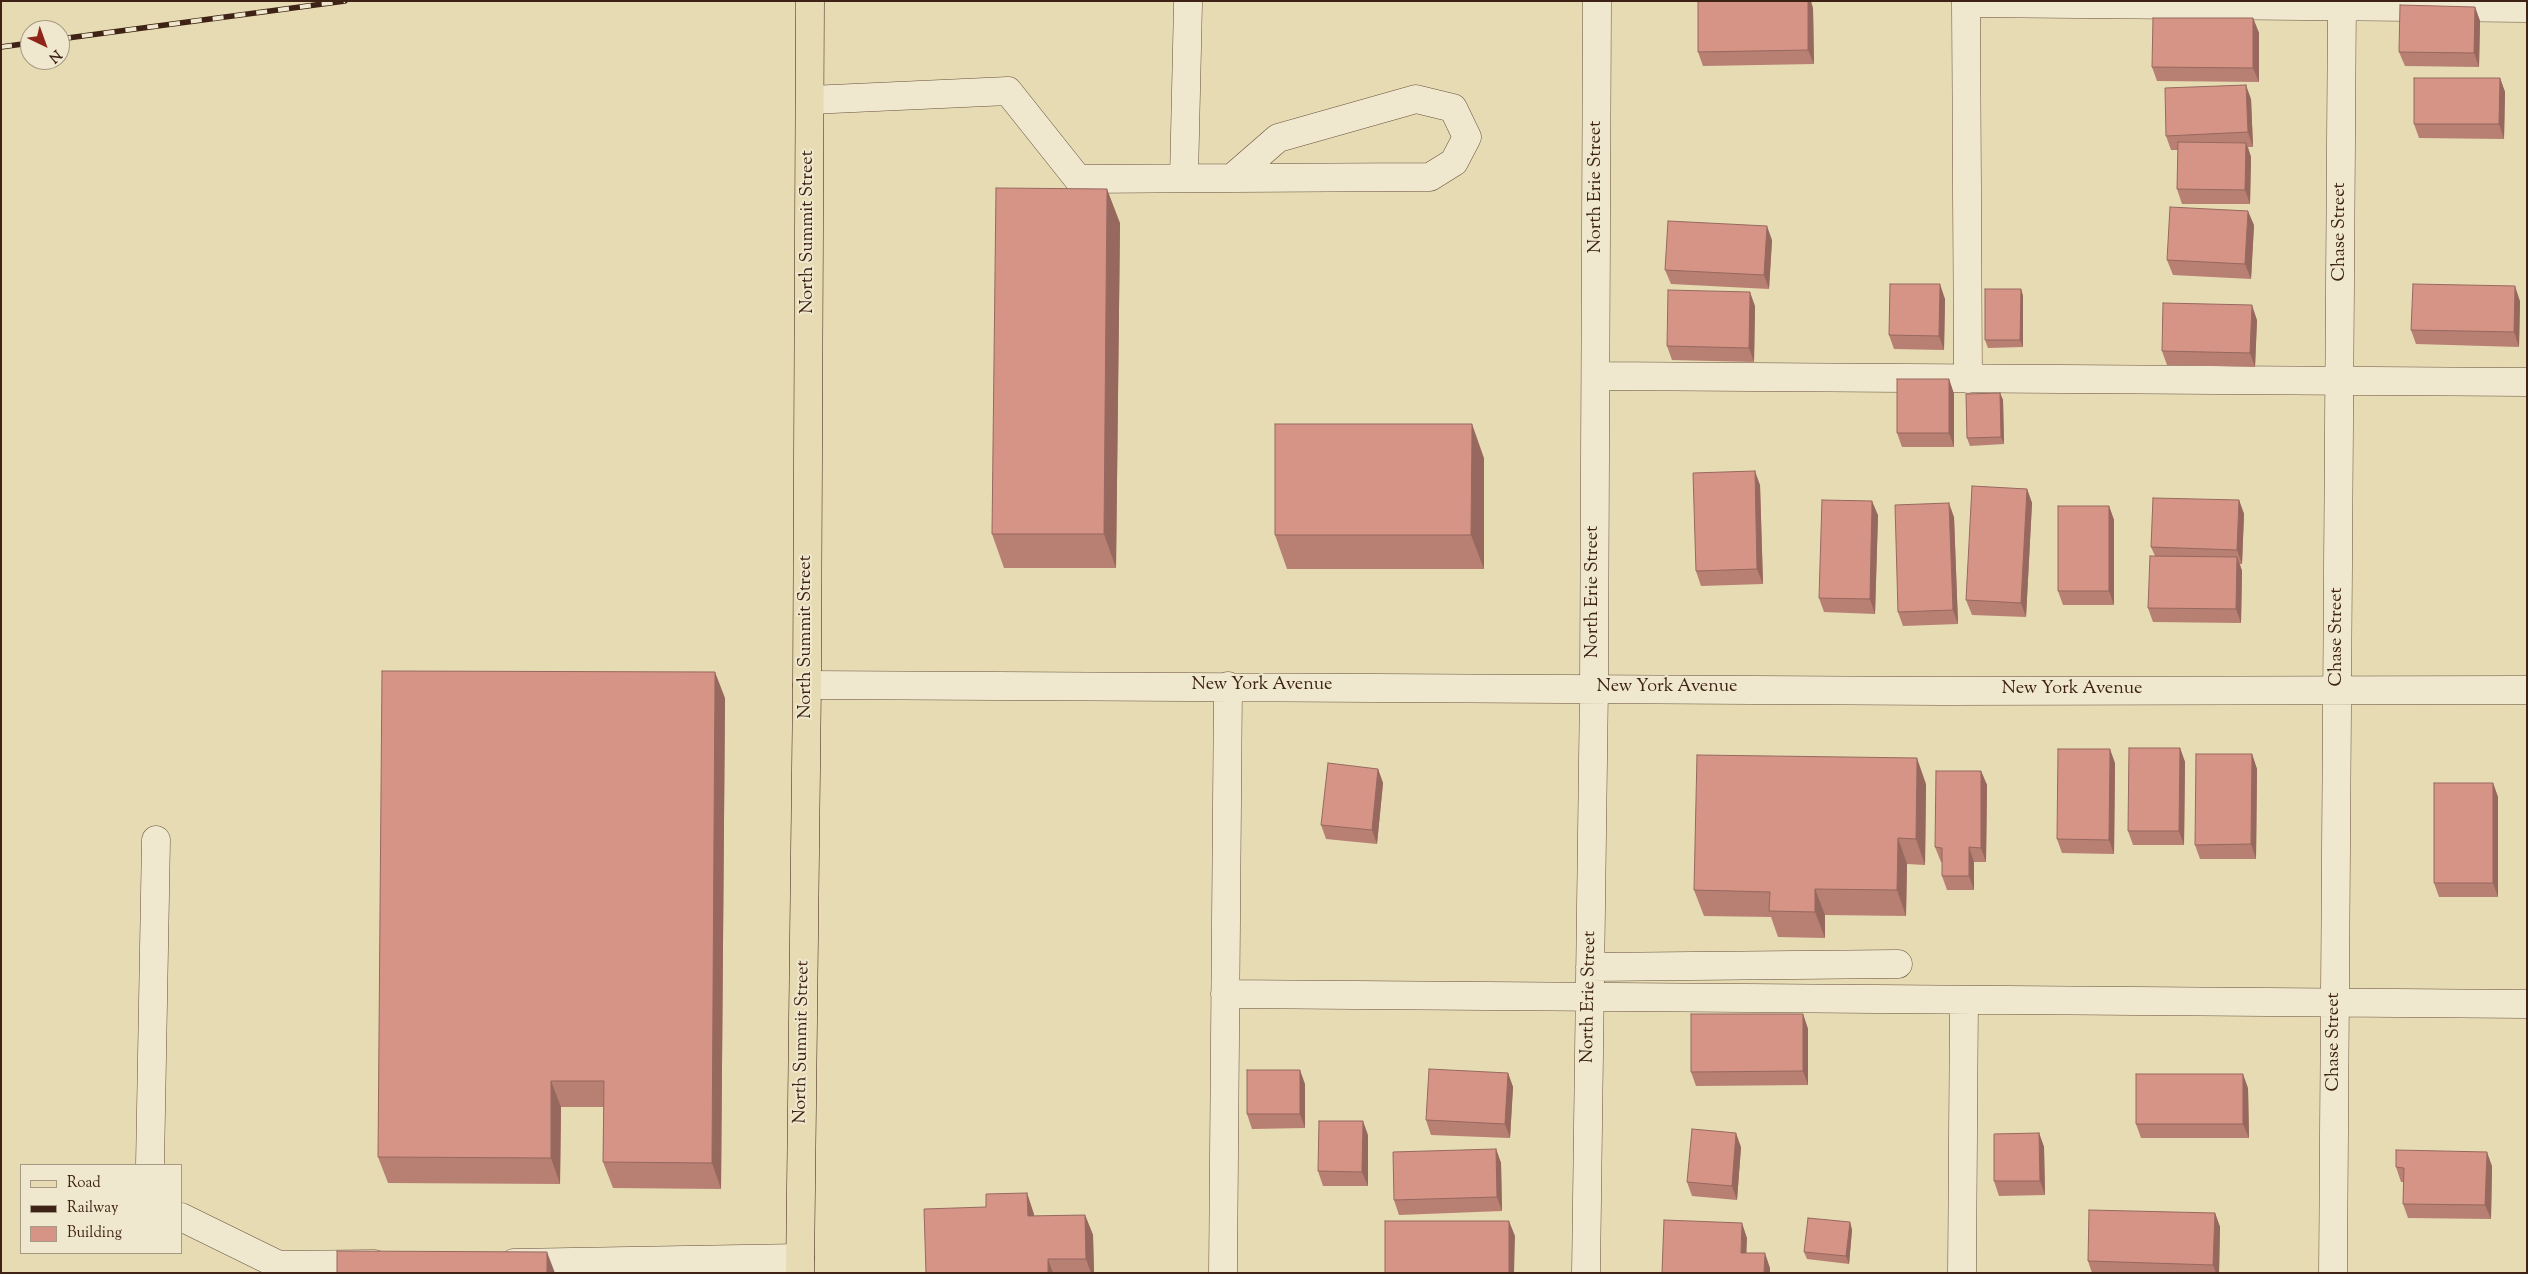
<!DOCTYPE html>
<style>
body{margin:0}
#map{position:relative;width:2528px;height:1274px;overflow:hidden;background:#e6dbb3;font-family:"Sorts Mill Goudy",serif}
canvas{display:block}
.frame{position:absolute;inset:0;border:2px solid #3e2215;pointer-events:none}
.legend{position:absolute;left:20px;top:1164px;width:162px;height:90px;box-sizing:border-box;background:#efe8ce;border:1px solid #a89984;margin:0;padding:6px 9px;list-style:none;font-size:15px;color:#3e2215}
.legend li{display:flex;align-items:center;gap:10px;height:25px}
.legend b{width:25px;border:1px solid #a89984}
.north{position:absolute;left:20px;top:20px;width:50px;height:50px;box-sizing:border-box;background:#efe8ce;border:1px solid #a89984;border-radius:50%;rotate:138deg;font-size:14px;font-weight:700;line-height:20px;text-align:center;color:#3e2215}
.north::after{content:'';display:block;margin:auto;width:18px;height:22px;background:#8f2418;clip-path:polygon(50% 0,100% 100%,50% 72%,0 100%)}
</style>
<div id="map">
<canvas width="2528" height="1274"></canvas>
<div class="frame"></div>
<ul class="legend">
<li><b style="height:6px;background:#e6dbb3"></b>Road</li>
<li><b style="height:6px;background:#3e2215"></b>Railway</li>
<li><b style="height:14px;background:#d69486"></b>Building</li>
</ul>
<div class="north">N</div>
</div>
<script>
const c = document.querySelector('canvas').getContext('2d');
c.lineJoin = 'round';
function poly(rows) {
  const path = new Path2D();
  for (const r of rows) {
    path.moveTo(r[0], r[1]);
    for (let i = 2; i < r.length; i += 2) path.lineTo(r[i], r[i + 1]);
  }
  return path;
}
function trace(path, color, width, dash) {
  c.strokeStyle = color;
  c.lineWidth = width;
  c.lineCap = dash ? 'butt' : 'round';
  c.setLineDash(dash || []);
  c.stroke(path);
}
function fill(path, color) {
  c.fillStyle = color;
  c.fill(path, 'evenodd');
}
function drawText(font, color, halo, rows, align = 'center') {
  c.font = font + ' "Sorts Mill Goudy",serif';
  c.lineWidth = 4;
  c.setLineDash([]);
  c.textBaseline = 'middle';
  c.strokeStyle = halo;
  c.fillStyle = color;
  for (const [text, x, y, turn = 0] of rows) {
    c.save();
    c.translate(x, y);
    c.rotate((+turn || 0) * Math.PI / 180);
    c.textAlign = isNaN(turn) ? turn : align;
    if (halo) c.strokeText(text, 0, 0);
    c.fillText(text, 0, 0);
    c.restore();
  }
}
const minor = poly([
 [810,100,1008,91,1078,179,1232,178,1430,177,1454,162,1467,137,1453,108,1416,99,1278,138,1232,178],
 [1184,178,1188,4],
 [1596,376,2527,382],
 [1968,379,1966,3,2527,8],
 [807,685,1942,691,2527,690],
 [1590,967,1898,964],
 [1225,994,2527,1004],
 [150,1165,156,840],
 [181,1217,279,1265,374,1264],
 [514,1263,800,1258],
 [1223,1273,1228,686],
 [1586,1273,1594,688,1597,1],
 [1962,1273,1964,1000],
 [2333,1273,2342,1]
]);
const major = poly([
 [800,1273,807,685,810,1]
]);
trace(minor, '#68503c', 29);
trace(major, '#3e2215', 29);
trace(minor, '#efe8ce', 28);
trace(major, '#e6dbb3', 28);
const rail = poly([
 [60,39,345,1],
 [1,47,30,43]
]);
trace(rail, '#3e2215', 5.5);
trace(rail, '#efe8ce', 4, [11]);
fill(poly([
 [2475,7,2480,21,2479,67,2405,66,2399,52],
 [1813,8,1814,64,1703,66,1698,52],
 [2253,18,2259,33,2259,82,2157,81,2152,67],
 [2500,78,2505,92,2504,139,2419,138,2414,124],
 [2251,99,2253,147,2248,147,2251,157,2250,204,2182,204,2177,189,2178,150,2171,150,2166,136],
 [1120,223,1116,568,1004,568,992,534],
 [2254,225,2251,279,2173,275,2167,260],
 [1772,240,1769,289,1671,284,1665,270],
 [2021,289,2023,296,2023,347,1988,348,1985,340],
 [1945,299,1944,350,1894,349,1889,335],
 [2520,301,2519,347,2416,344,2411,330],
 [1755,306,1754,362,1672,360,1667,346],
 [2257,320,2255,367,2167,365,2162,351],
 [1949,379,1954,394,1954,447,1902,447,1897,433],
 [2000,393,2003,400,2004,444,1970,446,1967,438],
 [1484,458,1484,569,1287,569,1275,535],
 [1760,485,1763,584,1701,586,1696,571],
 [2027,489,2032,503,2026,617,1972,615,1966,600],
 [2239,500,2244,514,2242,564,2240,564,2242,571,2241,623,2153,622,2148,608,2155,556,2151,547],
 [2109,506,2114,520,2114,605,2063,605,2058,591],
 [1878,515,1875,614,1824,612,1819,598],
 [1954,517,1958,624,1903,626,1898,612],
 [725,698,721,1189,613,1188,603,1162,604,1107,561,1107,560,1184,388,1183,378,1157],
 [2180,748,2185,762,2184,845,2133,845,2128,831],
 [2252,754,2257,769,2256,859,2200,859,2195,845],
 [2115,763,2114,854,2062,853,2057,839],
 [1378,769,1383,783,1377,844,1326,839,1321,825],
 [1981,771,1987,785,1986,862,1974,862,1974,890,1947,890,1942,876,1942,862,1941,862,1935,847],
 [2493,783,2498,797,2498,897,2439,897,2434,883],
 [1926,784,1925,865,1907,864,1906,916,1825,915,1825,938,1778,937,1771,917,1704,916,1694,890],
 [1803,1014,1808,1029,1808,1085,1696,1086,1691,1072],
 [1508,1073,1513,1087,1510,1138,1431,1135,1426,1120],
 [1305,1084,1305,1128,1252,1129,1247,1114],
 [2248,1088,2249,1138,2141,1138,2136,1124],
 [2039,1133,2044,1147,2045,1195,1999,1196,1994,1181],
 [1368,1135,1368,1186,1323,1186,1318,1171],
 [1741,1147,1737,1200,1692,1196,1687,1182],
 [1496,1149,1501,1163,1502,1211,1399,1215,1394,1200],
 [2492,1166,2491,1219,2408,1218,2403,1204,2404,1182,2401,1182,2396,1167],
 [1027,1193,1034,1216,1085,1215,1093,1235,1094,1273,926,1273,986,1207],
 [2215,1213,2220,1227,2219,1273,2092,1273,2088,1261],
 [1850,1222,1852,1230,1849,1264,1807,1259,1804,1252]
]), '#b87f73');
fill(poly([
 [1808,1,1811,1,1813,8,1814,64,1808,50],
 [2475,7,2480,21,2479,67,2474,53],
 [2253,18,2259,33,2259,82,2253,68],
 [2500,78,2505,92,2504,139,2499,124],
 [2246,85,2251,99,2253,147,2248,132],
 [2246,143,2251,157,2250,204,2245,190],
 [1107,189,1120,223,1116,568,1104,534],
 [2248,211,2254,225,2251,279,2245,264],
 [1767,226,1772,240,1769,289,1764,275],
 [1940,284,1945,299,1944,350,1939,336],
 [2515,286,2520,301,2519,347,2514,332],
 [2021,289,2023,296,2023,347,2020,340],
 [1750,292,1755,306,1754,362,1749,348],
 [2252,305,2257,320,2255,367,2250,353],
 [1949,379,1954,394,1954,447,1949,433],
 [2000,393,2003,400,2004,444,2001,437],
 [1472,424,1484,458,1484,569,1471,535],
 [1755,471,1760,485,1763,584,1757,569],
 [2027,489,2032,503,2026,617,2021,603],
 [2239,500,2244,514,2242,564,2237,550],
 [1872,501,1878,515,1875,614,1870,599],
 [1949,503,1954,517,1958,624,1953,610],
 [2109,506,2114,520,2114,605,2109,591],
 [2237,557,2242,571,2241,623,2236,609],
 [715,672,725,698,721,1189,712,1163],
 [2180,748,2185,762,2184,845,2179,831],
 [2110,749,2115,763,2114,854,2109,840],
 [2252,754,2257,769,2256,859,2251,844],
 [1917,758,1926,784,1925,865,1916,839],
 [1378,769,1383,783,1377,844,1372,830],
 [1981,771,1987,785,1986,862,1981,848],
 [2493,783,2498,797,2498,897,2493,883],
 [1898,838,1907,864,1906,916,1897,890],
 [1969,847,1974,862,1974,890,1969,876],
 [1815,889,1825,915,1825,938,1815,912],
 [1803,1014,1808,1029,1808,1085,1803,1071],
 [1300,1070,1305,1084,1305,1128,1300,1114],
 [1508,1073,1513,1087,1510,1138,1505,1124],
 [2243,1074,2248,1088,2249,1138,2243,1124],
 [551,1081,561,1107,560,1184,551,1158],
 [1363,1121,1368,1135,1368,1186,1362,1172],
 [1736,1133,1741,1147,1737,1200,1732,1186],
 [2039,1133,2044,1147,2045,1195,2040,1181],
 [1496,1149,1501,1163,1502,1211,1497,1197],
 [2487,1152,2492,1166,2491,1219,2485,1205],
 [1027,1193,1034,1214,1035,1237,1028,1216],
 [2215,1213,2220,1227,2219,1273,2216,1273,2213,1265],
 [1085,1215,1093,1235,1094,1273,1091,1273,1086,1259],
 [1509,1221,1515,1236,1514,1273,1509,1273],
 [1850,1222,1852,1230,1849,1264,1846,1256],
 [1742,1223,1747,1238,1746,1267,1741,1253],
 [547,1252,555,1273,547,1273],
 [1765,1253,1770,1268,1770,1273,1764,1273],
 [1048,1259,1053,1273,1048,1273]
]), '#96685e');
const building = poly([
 [1698,1,1808,1,1808,50,1698,52,1698,1],
 [2400,5,2475,7,2474,53,2399,52,2400,5],
 [2153,18,2253,18,2253,68,2152,67,2153,18],
 [2414,78,2500,78,2499,124,2414,124,2414,78],
 [2246,85,2248,132,2166,136,2165,88,2246,85],
 [2178,142,2246,143,2245,190,2177,189,2178,142],
 [996,188,1107,189,1104,534,992,534,996,188],
 [2170,207,2248,211,2245,264,2167,260,2170,207],
 [1668,221,1767,226,1764,275,1665,270,1668,221],
 [1890,284,1940,284,1939,336,1889,335,1890,284],
 [2413,284,2515,286,2514,332,2411,330,2413,284],
 [1985,289,2021,289,2020,340,1985,340,1985,289],
 [1668,290,1750,292,1749,348,1667,346,1668,290],
 [2163,303,2252,305,2250,353,2162,351,2163,303],
 [1897,379,1949,379,1949,433,1897,433,1897,379],
 [2000,393,2001,437,1967,438,1966,394,2000,393],
 [1275,424,1472,424,1471,535,1275,535,1275,424],
 [1755,471,1757,569,1696,571,1693,473,1755,471],
 [1972,486,2027,489,2021,603,1966,600,1972,486],
 [2153,498,2239,500,2237,550,2151,547,2153,498],
 [1822,500,1872,501,1870,599,1819,598,1822,500],
 [1949,503,1953,610,1898,612,1895,505,1949,503],
 [2058,506,2109,506,2109,591,2058,591,2058,506],
 [2150,556,2237,557,2236,609,2148,608,2150,556],
 [382,671,715,672,712,1163,603,1162,604,1081,551,1081,551,1158,378,1157,382,671],
 [2129,748,2180,748,2179,831,2128,831,2129,748],
 [2058,749,2110,749,2109,840,2057,839,2058,749],
 [2196,754,2252,754,2251,844,2195,845,2196,754],
 [1697,755,1917,758,1916,839,1898,838,1897,890,1815,889,1815,912,1769,911,1770,892,1694,890,1697,755],
 [1328,763,1378,769,1372,830,1321,825,1328,763],
 [1936,771,1981,771,1981,848,1969,847,1969,876,1942,876,1942,848,1935,847,1936,771],
 [2434,783,2493,783,2493,883,2434,883,2434,783],
 [1691,1014,1803,1014,1803,1071,1691,1072,1691,1014],
 [1429,1069,1508,1073,1505,1124,1426,1120,1429,1069],
 [1247,1070,1300,1070,1300,1114,1247,1114,1247,1070],
 [2136,1074,2243,1074,2243,1124,2136,1124,2136,1074],
 [1319,1121,1363,1121,1362,1172,1318,1171,1319,1121],
 [1692,1129,1736,1133,1732,1186,1687,1182,1692,1129],
 [2039,1133,2040,1181,1994,1181,1994,1134,2039,1133],
 [1496,1149,1497,1197,1394,1200,1393,1152,1496,1149],
 [2396,1150,2487,1152,2485,1205,2403,1204,2404,1168,2396,1167,2396,1150],
 [1027,1193,1028,1216,1085,1215,1086,1259,1048,1259,1048,1273,926,1273,924,1209,986,1207,986,1194,1027,1193],
 [2089,1210,2215,1213,2213,1265,2088,1261,2089,1210],
 [1808,1218,1850,1222,1846,1256,1804,1252,1808,1218],
 [1664,1220,1742,1223,1741,1253,1765,1253,1764,1273,1662,1273,1664,1220],
 [1385,1221,1509,1221,1509,1273,1385,1273,1385,1221],
 [337,1251,547,1252,547,1273,337,1273,337,1251]
]);
fill(building, '#d69486');
trace(building, '#96685e', 1);
drawText('18px', '#3e2215', '#efe8ce', [
 ["North Erie Street",1597,187,-90],
 ["North Summit Street",809,232,-90],
 ["Chase Street",2341,232,-90],
 ["North Erie Street",1594,592,-90],
 ["North Summit Street",807,637,-90],
 ["Chase Street",2338,637,-90],
 ["New York Avenue",1262,686],
 ["New York Avenue",1667,688],
 ["New York Avenue",2072,690],
 ["North Erie Street",1590,997,-89],
 ["North Summit Street",803,1042,-89],
 ["Chase Street",2335,1042,-90]
]);
</script>
